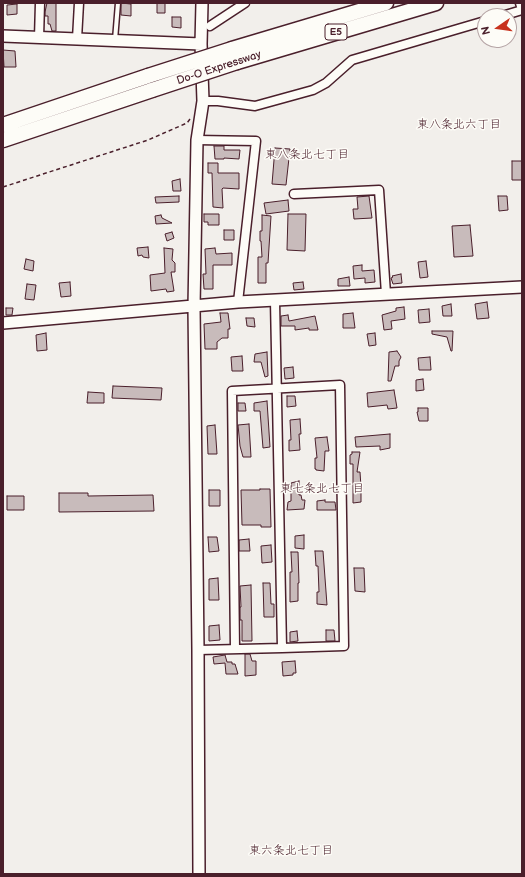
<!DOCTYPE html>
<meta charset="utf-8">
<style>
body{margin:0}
#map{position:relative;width:525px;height:877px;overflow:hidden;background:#f2efeb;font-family:"Balsamiq Sans",sans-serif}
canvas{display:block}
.frame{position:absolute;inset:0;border:4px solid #4a1f2b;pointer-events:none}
.north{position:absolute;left:477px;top:8px;width:40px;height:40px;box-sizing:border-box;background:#fdfcf7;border:1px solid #b5a4a5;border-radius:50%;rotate:257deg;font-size:11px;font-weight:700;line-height:16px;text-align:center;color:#4a1f2b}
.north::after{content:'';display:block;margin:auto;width:14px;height:18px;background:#c8321e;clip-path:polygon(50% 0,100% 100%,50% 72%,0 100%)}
</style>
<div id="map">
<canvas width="525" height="877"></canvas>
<div class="frame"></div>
<div class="north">N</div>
</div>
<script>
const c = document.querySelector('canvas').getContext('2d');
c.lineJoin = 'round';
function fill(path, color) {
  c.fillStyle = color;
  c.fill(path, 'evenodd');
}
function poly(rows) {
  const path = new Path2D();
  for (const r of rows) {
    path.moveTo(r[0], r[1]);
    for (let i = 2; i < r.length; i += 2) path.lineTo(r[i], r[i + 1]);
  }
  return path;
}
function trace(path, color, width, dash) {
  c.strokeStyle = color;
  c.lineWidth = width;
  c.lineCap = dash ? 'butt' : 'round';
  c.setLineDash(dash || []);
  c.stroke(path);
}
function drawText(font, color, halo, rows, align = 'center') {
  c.font = font + ' "Balsamiq Sans","Klee One",sans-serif';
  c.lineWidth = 3;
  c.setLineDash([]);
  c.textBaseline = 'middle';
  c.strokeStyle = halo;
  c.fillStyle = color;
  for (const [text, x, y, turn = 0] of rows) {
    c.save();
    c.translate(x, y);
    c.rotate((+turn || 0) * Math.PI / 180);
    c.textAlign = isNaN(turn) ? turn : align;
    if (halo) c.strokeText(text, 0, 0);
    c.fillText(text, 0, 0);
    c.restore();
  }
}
const building = poly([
 [47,3,56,3,56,31,52,31,50,24,48,24,48,16,45,16,45,12,47,3],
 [121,3,131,4,131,16,121,15,121,3],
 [157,3,165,3,165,13,157,13,157,3],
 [17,4,17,14,7,15,7,5,17,4],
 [172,17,181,17,181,28,172,27,172,17],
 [3,50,15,51,16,67,4,67,3,50],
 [214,146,224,146,224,150,240,150,239,159,224,158,224,159,215,159,214,146],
 [275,148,290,149,286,185,272,184,275,148],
 [512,161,522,161,522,180,512,180,512,161],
 [208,163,218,163,218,173,239,173,239,189,223,188,222,189,223,208,213,207,212,173,208,173,208,163],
 [180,179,181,191,173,191,172,181,180,179],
 [179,196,179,202,156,203,155,197,179,196],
 [369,196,372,218,354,219,353,209,358,209,357,197,369,196],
 [498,196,507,196,508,210,499,211,498,196],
 [288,200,289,211,266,214,264,203,288,200],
 [204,214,219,214,219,225,208,225,208,222,204,222,204,214],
 [288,214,306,214,305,251,287,250,288,214],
 [161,215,162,218,172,223,156,224,155,216,161,215],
 [262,215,271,216,268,263,266,263,266,283,258,283,258,257,262,257,261,241,260,241,260,231,262,231,262,215],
 [470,225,473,256,454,257,452,226,470,225],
 [224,230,234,230,234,240,224,240,224,230],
 [172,232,174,238,167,241,165,234,172,232],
 [148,247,149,258,143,257,142,255,138,256,137,248,148,247],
 [164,248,173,249,172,260,175,263,175,272,171,272,174,291,167,292,166,289,151,291,150,275,165,273,164,248],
 [215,248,216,254,232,253,232,265,213,265,213,289,204,289,203,274,206,274,205,249,215,248],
 [26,259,34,261,33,271,24,269,26,259],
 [426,261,428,277,420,278,418,262,426,261],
 [362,265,362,271,374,270,375,282,365,283,365,278,354,279,353,266,362,265],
 [401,274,402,283,393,284,391,278,393,277,392,276,401,274],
 [349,277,350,286,338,286,338,279,349,277],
 [70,282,71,296,61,297,59,283,70,282],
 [303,282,304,289,294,290,293,283,303,282],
 [27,284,36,285,34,300,25,299,27,284],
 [487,302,489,318,477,319,475,304,487,302],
 [451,304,452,316,443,316,442,306,451,304],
 [404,307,405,319,391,321,392,329,384,330,382,315,396,311,396,308,404,307],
 [6,308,13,308,12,315,6,315,6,308],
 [429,309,430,322,419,323,418,310,429,309],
 [220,313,228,313,230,329,228,329,228,338,222,338,217,342,217,349,205,349,204,324,221,322,220,313],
 [353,313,355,328,343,328,343,314,353,313],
 [288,315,289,321,315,316,318,330,309,330,309,328,295,330,295,326,281,326,281,316,288,315],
 [246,318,254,318,255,327,247,326,246,318],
 [432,331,453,331,452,351,451,351,447,337,432,334,432,331],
 [46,333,47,350,37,351,36,335,46,333],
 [375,333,376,345,369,346,367,334,375,333],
 [397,351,401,357,399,361,399,366,395,366,391,381,388,381,389,352,397,351],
 [267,352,268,376,265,377,261,362,254,362,255,354,267,352],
 [242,356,243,371,232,371,231,357,242,356],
 [430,357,431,370,419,370,418,358,430,357],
 [293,367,294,378,285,379,284,368,293,367],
 [423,379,424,390,416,391,416,380,423,379],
 [113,386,162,388,161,400,112,398,113,386],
 [394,390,397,408,388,409,387,405,368,407,367,393,394,390],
 [88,392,104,393,104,403,87,403,88,392],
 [287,396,295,396,296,406,287,407,287,396],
 [267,401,270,447,263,448,260,411,254,411,254,403,267,401],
 [238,403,245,403,246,411,238,411,238,403],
 [418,408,428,408,428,421,419,421,417,412,418,412,418,408],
 [300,419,301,434,299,434,300,450,289,451,289,440,291,440,290,420,300,419],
 [249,424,251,457,243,457,240,446,238,425,249,424],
 [215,425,217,454,208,454,207,426,215,425],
 [390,434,390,448,380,450,380,446,356,447,355,437,390,434],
 [327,437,329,451,325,451,324,471,316,470,316,469,315,469,315,458,317,458,315,438,327,437],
 [352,452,360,452,357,472,360,472,361,487,361,502,353,503,353,464,350,464,350,455,352,454,352,452],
 [299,481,299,495,301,495,302,500,305,500,304,509,287,510,288,502,291,501,291,483,299,481],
 [260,489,270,489,271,527,261,527,261,525,242,525,241,490,260,490,260,489],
 [209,490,220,490,220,506,209,506,209,490],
 [59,493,88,493,88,496,153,495,154,511,59,512,59,493],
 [7,496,24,496,24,510,7,510,7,496],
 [325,500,325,502,335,502,336,510,317,510,317,501,325,500],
 [304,535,304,549,295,548,295,536,304,535],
 [208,537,217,537,219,551,209,552,208,537],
 [249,539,250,551,239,551,239,540,249,539],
 [271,545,272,562,262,563,261,546,271,545],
 [315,551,323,551,327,605,317,604,317,592,319,592,318,566,316,566,315,551],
 [291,552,298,552,299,583,298,583,298,601,290,602,290,572,292,572,291,552],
 [354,568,364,568,365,592,355,591,354,568],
 [218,578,219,600,209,600,209,579,218,578],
 [263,583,270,583,271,604,274,604,274,617,264,617,263,583],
 [251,585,252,641,242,641,242,620,240,620,240,607,241,607,240,586,251,585],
 [219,625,220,640,209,641,209,626,219,625],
 [326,630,334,630,335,641,326,641,326,630],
 [297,631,298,641,290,642,290,632,297,631],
 [245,654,250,654,252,661,256,661,256,675,245,676,245,654],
 [225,655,227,662,232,662,232,664,235,664,238,674,226,674,225,663,214,664,213,657,225,655],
 [295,661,296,673,293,673,293,675,283,676,282,662,295,661]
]);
fill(building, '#c8bbbb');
trace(building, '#4a1f2b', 1);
const lane = poly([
 [115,40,118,3]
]);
const street = poly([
 [502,16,522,10,520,3],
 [210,26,245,3],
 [39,38,40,3],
 [77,39,79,3],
 [203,101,218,101,255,106,313,90,326,83,352,60,485,21],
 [197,140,256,141,238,302],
 [294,194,379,190,386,294],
 [275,301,282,648],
 [198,650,282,648,344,646,340,385,232,391,235,649]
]);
const secondary = poly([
 [3,36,201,44],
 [3,323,238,302,522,287],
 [199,874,198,650,194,307,197,140,203,101,201,44,202,3]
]);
const highway = poly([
 [232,49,386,3],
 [237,62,436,3],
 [3,125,148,76],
 [3,140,152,90]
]);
trace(lane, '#4a1f2b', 7);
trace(street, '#4a1f2b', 11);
trace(secondary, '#4a1f2b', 14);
trace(highway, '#4a1f2b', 17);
trace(poly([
 [3,187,148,140,187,123,190,119]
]), '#4a1f2b', 1.5, [4, 3]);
trace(lane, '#fdfcf7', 4);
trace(street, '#fdfcf7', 8);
trace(secondary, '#fdfcf7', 11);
trace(highway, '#fdfcf7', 14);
const highwayBridge = poly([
 [148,76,232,49],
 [152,90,237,62]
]);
trace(highwayBridge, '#4a1f2b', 17, []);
trace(highwayBridge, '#fdfcf7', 14);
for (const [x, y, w] of [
 [336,32,22]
]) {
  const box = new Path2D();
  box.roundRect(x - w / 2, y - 8, w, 16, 3);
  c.fillStyle = '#fdfcf7';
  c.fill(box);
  trace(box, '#4a1f2b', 1);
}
drawText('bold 10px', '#4a1f2b', null, [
 ["E5",336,32]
]);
drawText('11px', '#4a1f2b', '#fdfcf7', [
 ["Do-O Expressway",219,68,-18]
]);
drawText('12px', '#4a1f2b', '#fdfcf7', [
 ["東八条北六丁目",459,125],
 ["東八条北七丁目",307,155],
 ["東七条北七丁目",322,489],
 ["東六条北七丁目",291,851]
]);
</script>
